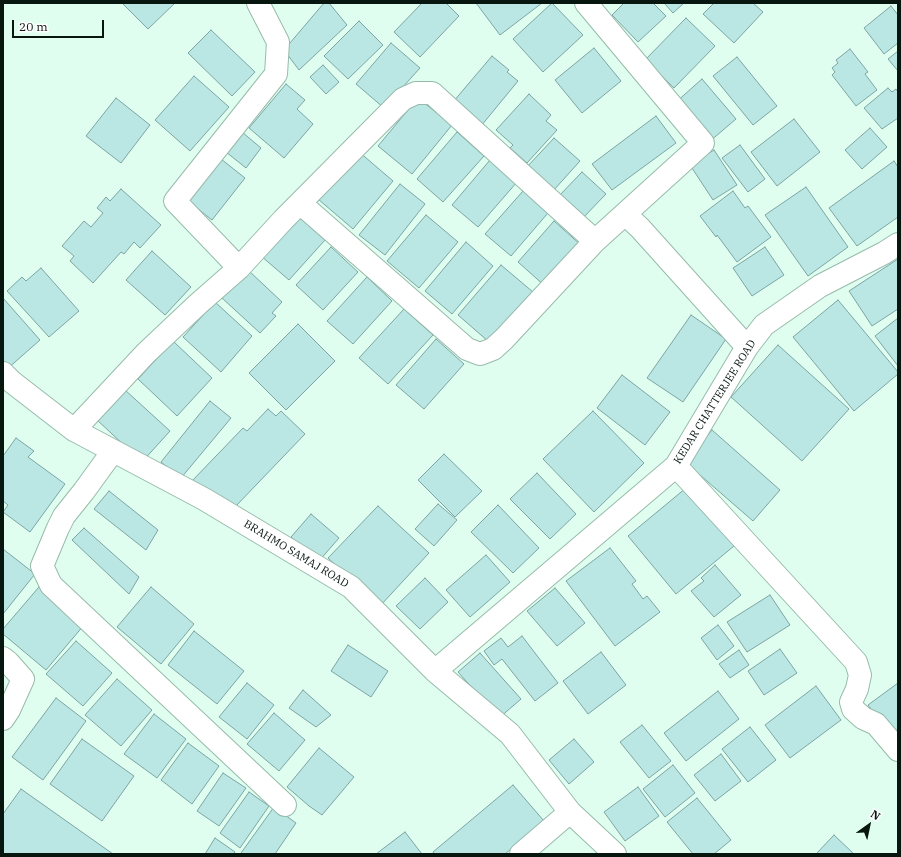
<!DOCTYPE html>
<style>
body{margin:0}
#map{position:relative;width:901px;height:857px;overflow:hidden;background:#e0fef0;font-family:"IBM Plex Serif",serif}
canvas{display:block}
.frame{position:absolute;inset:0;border:4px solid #081610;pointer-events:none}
.north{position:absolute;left:849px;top:805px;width:40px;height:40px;-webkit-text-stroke:3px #fff;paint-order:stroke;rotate:33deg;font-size:11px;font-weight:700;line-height:16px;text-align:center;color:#081610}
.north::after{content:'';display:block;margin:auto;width:14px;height:18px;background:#081610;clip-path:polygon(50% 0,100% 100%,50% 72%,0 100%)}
.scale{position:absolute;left:12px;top:20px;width:92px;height:18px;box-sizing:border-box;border:2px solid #081610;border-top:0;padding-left:5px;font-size:12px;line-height:14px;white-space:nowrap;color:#081610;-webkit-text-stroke:3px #fff;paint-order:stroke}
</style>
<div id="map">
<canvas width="901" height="857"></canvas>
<div class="frame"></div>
<div class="north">N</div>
<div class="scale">20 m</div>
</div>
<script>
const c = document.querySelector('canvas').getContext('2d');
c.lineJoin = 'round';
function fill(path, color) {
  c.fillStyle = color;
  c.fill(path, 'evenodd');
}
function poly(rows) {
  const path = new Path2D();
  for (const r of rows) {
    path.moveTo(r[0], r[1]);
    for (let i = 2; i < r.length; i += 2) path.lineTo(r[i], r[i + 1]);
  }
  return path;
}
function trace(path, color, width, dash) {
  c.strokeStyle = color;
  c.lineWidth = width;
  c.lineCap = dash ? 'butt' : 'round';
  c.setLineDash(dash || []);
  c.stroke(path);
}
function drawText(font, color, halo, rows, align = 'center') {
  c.font = font + ' "IBM Plex Serif",serif';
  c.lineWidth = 3;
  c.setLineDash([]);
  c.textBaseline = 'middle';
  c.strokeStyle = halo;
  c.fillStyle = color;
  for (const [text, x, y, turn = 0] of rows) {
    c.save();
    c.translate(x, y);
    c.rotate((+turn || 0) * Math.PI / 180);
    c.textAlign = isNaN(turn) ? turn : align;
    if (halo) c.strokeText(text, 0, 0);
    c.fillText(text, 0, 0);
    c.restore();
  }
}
const building = poly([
 [122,3,175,3,148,29,122,3],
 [324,3,329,3,347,25,299,70,284,50,324,3],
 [422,3,446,3,459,16,420,57,394,32,422,3],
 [476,3,542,3,500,35,476,3],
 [552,3,583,35,543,72,513,39,552,3],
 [624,3,653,3,666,16,638,42,612,15,624,3],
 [664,3,684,3,673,13,664,3],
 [714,3,753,3,763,12,734,43,703,14,714,3],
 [891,6,898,15,898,43,884,54,864,28,891,6],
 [686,18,715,46,674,88,645,60,686,18],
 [359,21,383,45,348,79,324,56,359,21],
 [211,30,255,72,232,96,188,53,211,30],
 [391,43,420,68,384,108,356,84,391,43],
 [594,48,621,81,582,113,555,80,594,48],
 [850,49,868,72,865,74,877,90,856,106,832,75,835,72,832,68,838,63,836,60,850,49],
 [898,51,898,71,888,59,898,51],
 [492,56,509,70,507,72,518,81,481,126,453,102,492,56],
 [737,57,777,106,753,125,713,76,737,57],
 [323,65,339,82,326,94,310,77,323,65],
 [194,76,229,107,190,151,155,120,194,76],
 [702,79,736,119,709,142,675,103,702,79],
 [286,84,305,100,297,109,313,124,284,158,249,128,286,84],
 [888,88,892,92,896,89,898,92,898,118,882,129,864,108,888,88],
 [529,94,551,115,546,121,557,130,527,163,510,148,513,145,496,130,529,94],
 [116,98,150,125,121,163,86,136,116,98],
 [418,98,452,125,412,174,378,146,418,98],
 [656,116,676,143,612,190,592,164,656,116],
 [794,119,820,152,777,186,751,152,794,119],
 [870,128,887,147,862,169,845,150,870,128],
 [242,132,261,148,246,168,226,152,242,132],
 [457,132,484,156,443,202,417,179,457,132],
 [554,138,580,161,553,191,526,168,554,138],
 [740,145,765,179,748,192,722,158,740,145],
 [714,150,737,185,713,200,690,165,714,150],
 [358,151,393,181,353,229,318,199,358,151],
 [221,159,245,178,212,220,188,201,221,159],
 [490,160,517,182,478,227,452,205,490,160],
 [894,161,898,167,898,217,857,246,829,208,894,161],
 [582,172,606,194,581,220,557,198,582,172],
 [400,184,425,204,385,255,359,235,400,184],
 [806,187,848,247,808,276,765,215,806,187],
 [121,189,161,225,140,248,134,242,124,254,121,252,93,283,70,261,74,256,62,246,84,221,91,227,103,213,97,208,106,197,110,201,121,189],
 [523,191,548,213,511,256,485,234,523,191],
 [733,191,745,208,748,206,771,237,737,262,717,235,716,237,700,216,733,191],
 [426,215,458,242,419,288,387,261,426,215],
 [298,216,325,240,289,280,261,256,298,216],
 [554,221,582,246,546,287,518,262,554,221],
 [466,242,493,266,452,314,425,291,466,242],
 [331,247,358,272,323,310,296,285,331,247],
 [765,247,784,275,752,296,733,268,765,247],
 [152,251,191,287,165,315,126,280,152,251],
 [898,259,898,309,872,326,849,291,898,259],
 [501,265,533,292,489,342,458,315,501,265],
 [41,268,79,311,49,337,7,291,22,277,26,281,41,268],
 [248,270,282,302,272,313,276,316,260,333,222,298,248,270],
 [367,277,392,301,353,344,327,321,367,277],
 [3,298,40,340,6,370,3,367,3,298],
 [838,300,898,372,898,374,854,411,793,337,838,300],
 [215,302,252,336,221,372,183,337,215,302],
 [404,309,433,335,388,384,359,358,404,309],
 [691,315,726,339,683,402,647,378,691,315],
 [898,318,898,366,875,336,898,318],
 [298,324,335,361,286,410,249,373,298,324],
 [436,339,464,364,424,409,396,385,436,339],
 [173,341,212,378,177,416,138,379,173,341],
 [778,345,849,409,802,461,731,397,778,345],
 [622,375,670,412,645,445,597,408,622,375],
 [124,389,170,431,142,462,96,419,124,389],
 [210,401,231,418,181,478,161,462,210,401],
 [268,409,276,416,281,411,305,434,234,508,190,483,243,428,247,431,268,409],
 [593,411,644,463,594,512,543,459,593,411],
 [712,430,780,490,753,521,685,462,712,430],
 [16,438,34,451,28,457,65,484,30,532,3,512,8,505,3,501,3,456,16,438],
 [444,454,482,491,455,517,418,480,444,454],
 [537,473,576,514,550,539,510,499,537,473],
 [686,488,734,546,676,594,628,536,686,488],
 [109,491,158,530,146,550,94,509,109,491],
 [438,504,457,520,434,546,415,529,438,504],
 [498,505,539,548,513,573,471,532,498,505],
 [378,506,429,553,380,606,328,558,378,506],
 [311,514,339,538,319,561,291,537,311,514],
 [84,528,139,577,129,594,72,540,84,528],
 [610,548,636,581,632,584,643,599,647,596,660,612,615,646,566,581,610,548],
 [3,549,35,574,3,614,3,549],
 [486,555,510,582,470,617,446,590,486,555],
 [715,565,741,595,714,617,691,591,704,581,701,578,715,565],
 [425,578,448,602,420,629,396,606,425,578],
 [39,587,84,625,46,670,3,634,3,629,39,587],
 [151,587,194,624,161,664,117,627,151,587],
 [555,588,585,623,557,646,527,611,555,588],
 [770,595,790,625,747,652,727,622,770,595],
 [718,625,734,646,717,660,701,638,718,625],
 [194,631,244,671,217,704,168,665,194,631],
 [522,636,558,683,535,701,502,659,494,665,484,651,501,638,508,647,522,636],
 [76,641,112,673,83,706,46,674,76,641],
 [348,645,388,671,371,697,331,671,348,645],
 [780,649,797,673,764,695,748,671,780,649],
 [739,650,749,665,730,678,719,664,739,650],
 [601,652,626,685,588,714,563,681,601,652],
 [480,653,521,699,499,718,458,672,480,653],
 [117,679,152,710,121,746,85,715,117,679],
 [247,683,274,705,247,739,219,717,247,683],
 [898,683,898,729,890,735,868,705,898,683],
 [816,686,841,720,790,758,765,725,816,686],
 [303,690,331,715,316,727,289,708,303,690],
 [718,691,739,719,686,761,664,733,718,691],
 [56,698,86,721,43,780,12,757,56,698],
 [274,713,305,740,279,771,247,744,274,713],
 [154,714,186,739,157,778,124,754,154,714],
 [642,725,671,761,649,778,620,742,642,725],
 [750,727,776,760,748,782,722,749,750,727],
 [82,739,134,776,102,821,50,784,82,739],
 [574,739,594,762,569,784,549,760,574,739],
 [188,743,219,766,192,804,161,780,188,743],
 [319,748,354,777,322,815,309,806,287,787,319,748],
 [721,754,741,781,715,801,694,775,721,754],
 [673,765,695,793,665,817,643,789,673,765],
 [223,773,246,788,219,826,197,811,223,773],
 [513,785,544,821,505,854,434,854,433,852,513,785],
 [638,787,659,816,625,841,604,812,638,787],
 [21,789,113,854,3,854,3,814,21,789],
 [249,792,269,806,240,848,220,833,249,792],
 [697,798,731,840,714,854,693,854,667,822,697,798],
 [274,807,296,823,275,854,241,854,241,853,274,807],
 [405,832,422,854,376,854,405,832],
 [834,835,854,854,816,854,834,835],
 [215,838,235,852,234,854,205,854,215,838]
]);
fill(building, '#bae6e3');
trace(building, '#7ba5a2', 1);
const minor = poly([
 [300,203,467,349,480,354,493,349,504,339,595,241,703,143,586,3],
 [625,214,640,228,747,347],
 [239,268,175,201,276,74,278,42,258,3],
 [3,373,12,382,74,430,204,499,351,587,435,671,510,734,570,812,615,854],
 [74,430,146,353,198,304,239,268,283,220,403,99,416,93,432,93,595,241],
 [113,451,84,491,64,516,58,528,42,566,51,585,285,805],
 [676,466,856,662,860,675,857,689,851,702,853,709,863,718,876,724,898,750],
 [3,658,8,662,23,679,9,710,3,719],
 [435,671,676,466,747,347,764,325,820,286,884,253,898,244],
 [521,854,570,812]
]);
trace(minor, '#97bbab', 24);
trace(minor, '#fff', 22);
drawText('11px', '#081610', '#fff', [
 ["KEDAR CHATTERJEE ROAD",715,402,-58],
 ["BRAHMO SAMAJ ROAD",296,554,31]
]);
</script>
